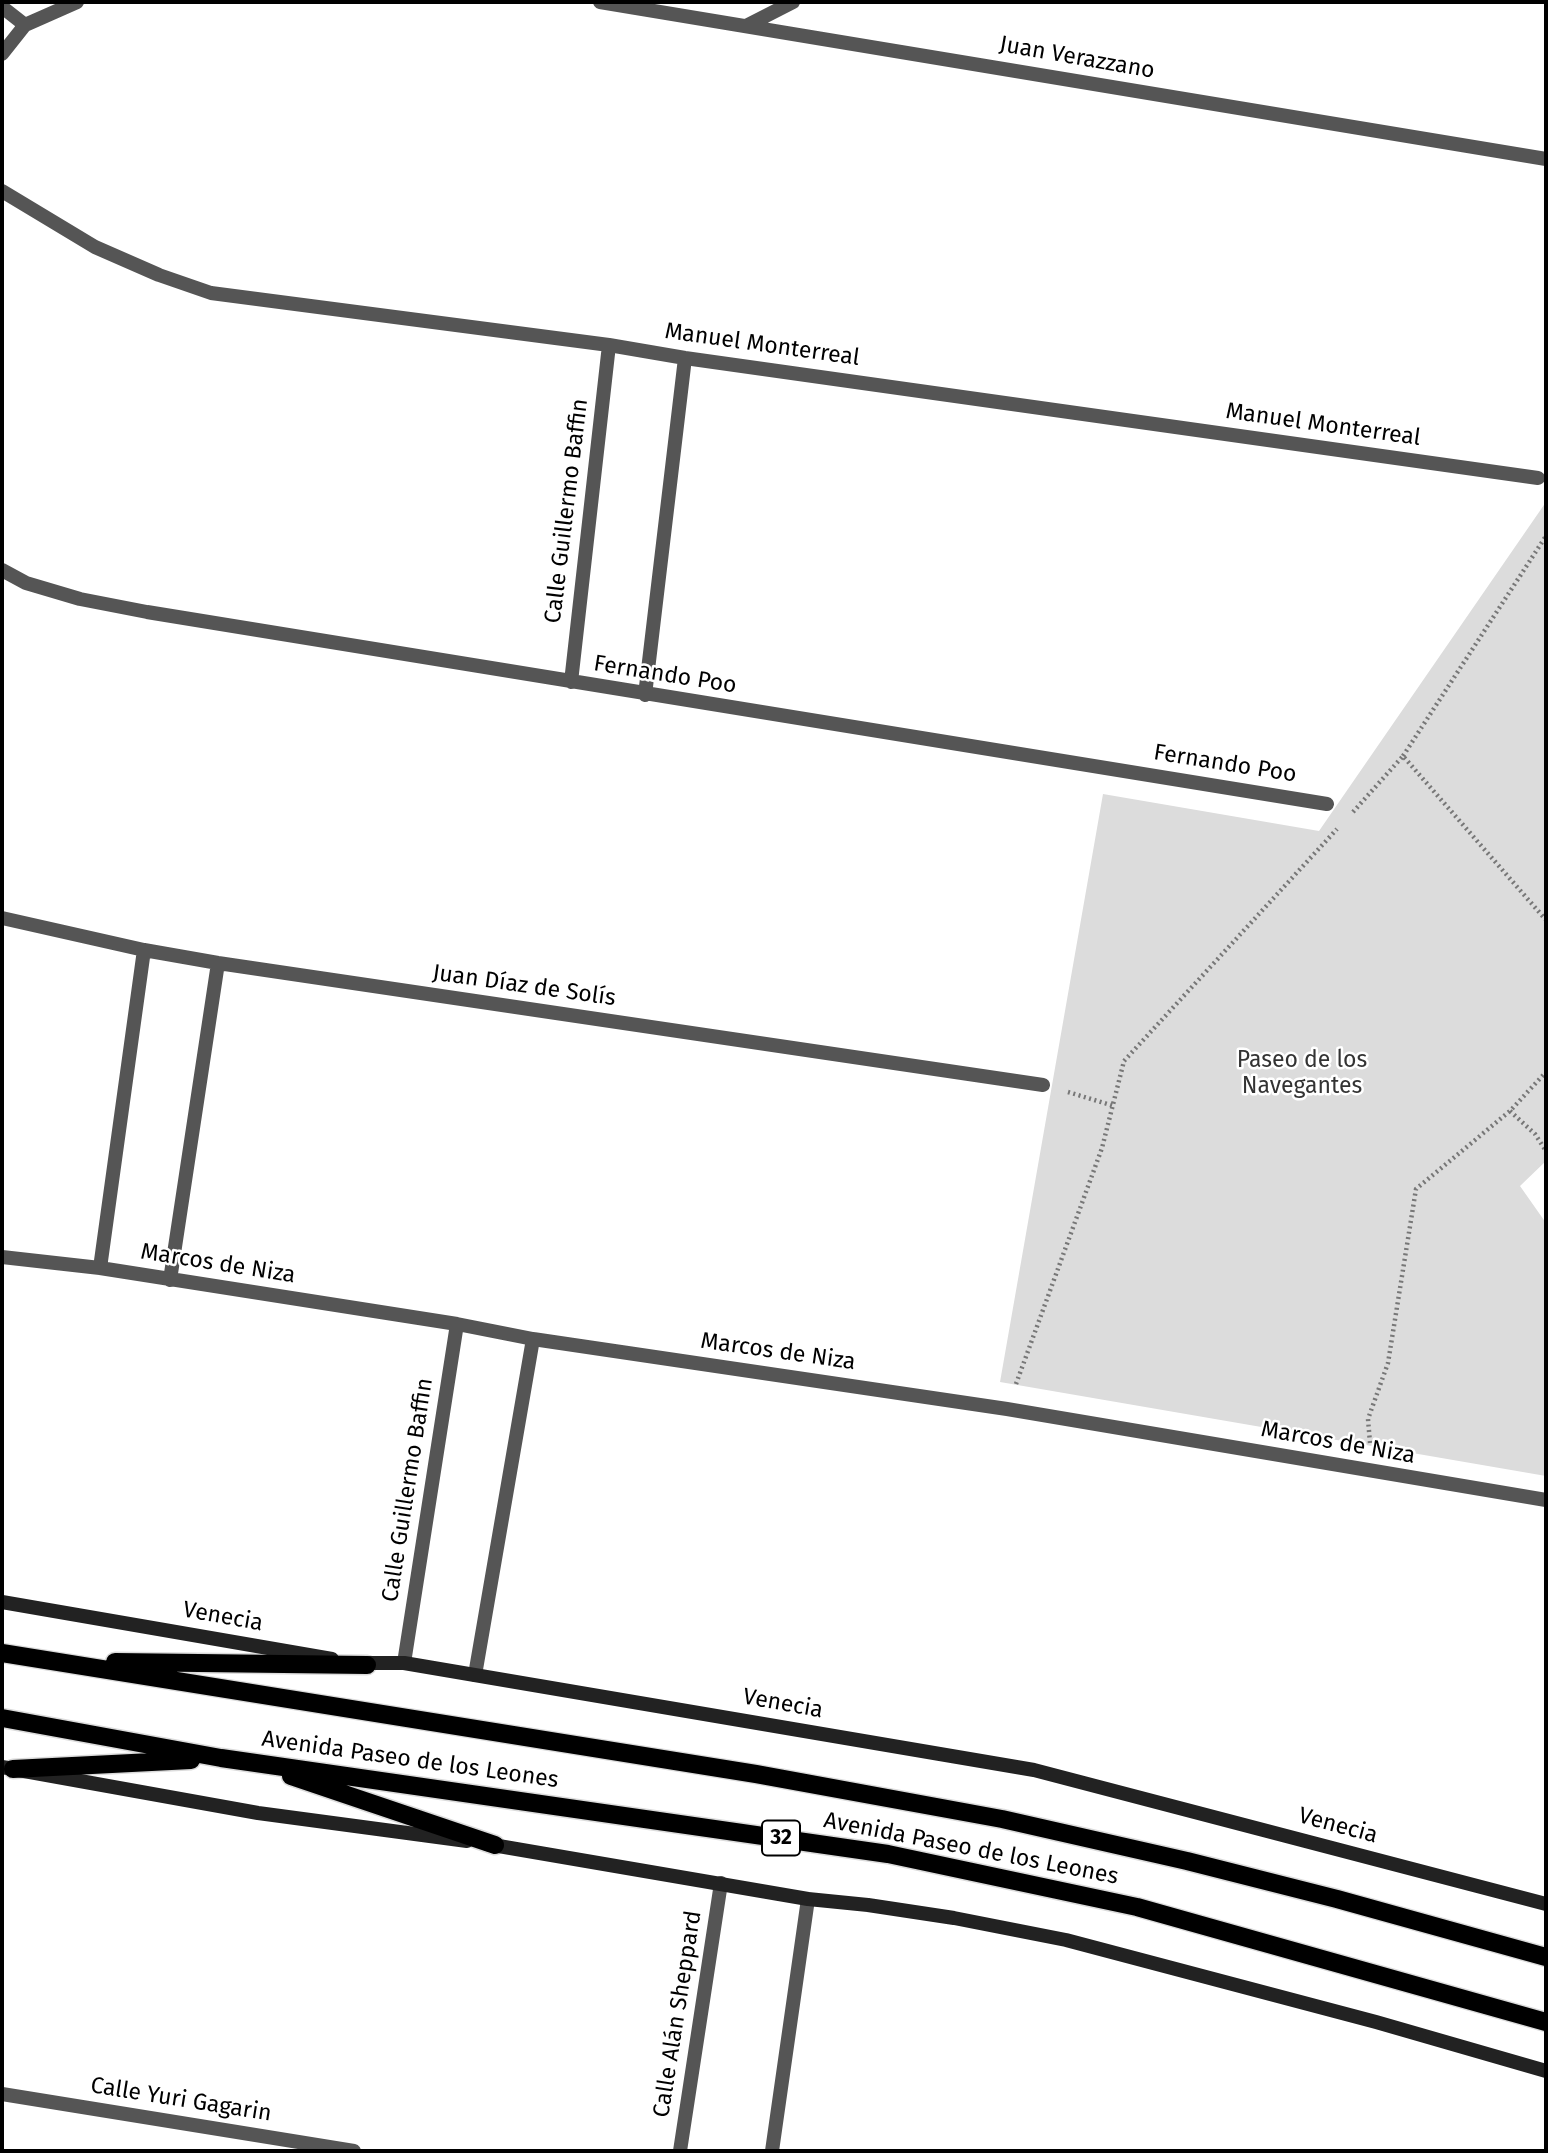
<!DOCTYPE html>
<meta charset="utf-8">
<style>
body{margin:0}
#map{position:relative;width:1548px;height:2153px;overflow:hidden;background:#fff;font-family:"Fira Sans",sans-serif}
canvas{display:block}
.frame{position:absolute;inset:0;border:4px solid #000;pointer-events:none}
</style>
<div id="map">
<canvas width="1548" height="2153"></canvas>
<div class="frame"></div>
</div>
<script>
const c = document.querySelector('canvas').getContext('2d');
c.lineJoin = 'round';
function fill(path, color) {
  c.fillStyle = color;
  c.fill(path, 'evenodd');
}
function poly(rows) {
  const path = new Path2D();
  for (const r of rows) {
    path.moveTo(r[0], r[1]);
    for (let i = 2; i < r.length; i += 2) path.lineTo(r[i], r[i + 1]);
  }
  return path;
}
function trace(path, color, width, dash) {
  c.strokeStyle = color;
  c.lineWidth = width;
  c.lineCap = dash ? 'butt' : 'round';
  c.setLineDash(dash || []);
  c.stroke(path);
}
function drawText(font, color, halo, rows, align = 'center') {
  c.font = font + ' "Fira Sans",sans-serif';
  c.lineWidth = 5;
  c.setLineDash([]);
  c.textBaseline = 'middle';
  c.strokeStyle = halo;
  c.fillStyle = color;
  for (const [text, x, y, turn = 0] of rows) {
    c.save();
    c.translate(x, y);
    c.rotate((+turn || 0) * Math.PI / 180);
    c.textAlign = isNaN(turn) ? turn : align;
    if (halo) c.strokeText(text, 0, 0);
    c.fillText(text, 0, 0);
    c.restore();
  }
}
fill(poly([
 [1546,502,1546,1161,1520,1186,1546,1223,1546,1476,1000,1382,1103,794,1319,831]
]), '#dcdcdc');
const primary = poly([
 [2,1653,756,1774,1002,1819,1187,1861,1337,1899,1546,1957],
 [115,1662,367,1665],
 [2,1718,221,1758,888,1854,1137,1907,1546,2022],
 [13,1769,191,1760],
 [291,1776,495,1845]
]);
trace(primary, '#dbdbdb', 21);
trace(poly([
 [1403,756,1546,536],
 [1353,812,1403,756,1546,920],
 [1068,1092,1114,1106],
 [1510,1111,1535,1134,1546,1151],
 [1016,1384,1102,1148,1124,1061,1337,829],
 [1370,1443,1368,1419,1388,1363,1416,1189,1510,1111,1546,1072]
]), '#777', 4.5, [2, 3.5]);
trace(poly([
 [600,2,1546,159],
 [2,7,25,25],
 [748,25,793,2],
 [2,54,25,25,77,2],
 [2,191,95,247,159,275,211,293,609,345,685,358,1538,478],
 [2,570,26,583,80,599,147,612,1327,804],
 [571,682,609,345],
 [645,695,685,358],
 [2,918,144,950,218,963,1043,1085],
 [2,1257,100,1268,457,1324,533,1339,1007,1409,1546,1500],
 [100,1268,144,950],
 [170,1280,218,963],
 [404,1663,457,1324],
 [475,1675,533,1339],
 [2,2094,354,2151],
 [680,2151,721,1883],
 [772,2151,808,1899]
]), '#555', 14);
trace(poly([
 [2,1602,332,1659],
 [358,1663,404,1663,1034,1770,1546,1904],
 [2,1767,258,1813,467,1841],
 [487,1844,808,1899,868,1905,954,1918,1066,1940,1376,2022,1546,2071]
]), '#222', 14);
trace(primary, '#000', 18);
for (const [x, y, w] of [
 [781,1838,38]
]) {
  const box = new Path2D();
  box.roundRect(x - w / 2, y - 17.5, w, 35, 5);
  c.fillStyle = '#fff';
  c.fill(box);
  trace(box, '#000', 2);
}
drawText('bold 21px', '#000', null, [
 ["32",781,1838]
]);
drawText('23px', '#000', '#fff', [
 ["Juan Verazzano",1077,58,10],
 ["Manuel Monterreal",762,345,8],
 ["Manuel Monterreal",1323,425,8],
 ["Calle Guillermo Baffin",567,511,-83],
 ["Fernando Poo",665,675,9],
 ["Fernando Poo",1225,764,9],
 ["Juan Díaz de Solís",524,986,8],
 ["Marcos de Niza",218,1264,9],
 ["Marcos de Niza",778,1352,8],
 ["Marcos de Niza",1338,1443,10],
 ["Calle Guillermo Baffin",408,1490,-81],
 ["Venecia",223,1617,10],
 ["Venecia",783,1704,10],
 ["Avenida Paseo de los Leones",410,1760,8],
 ["Venecia",1338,1826,15],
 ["Avenida Paseo de los Leones",971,1849,11],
 ["Calle Alán Sheppard",678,2014,-81],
 ["Calle Yuri Gagarin",181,2100,9]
]);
drawText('23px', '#333', '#fff', [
 ["Paseo de los",1302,1061],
 ["Navegantes",1302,1087]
]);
</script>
